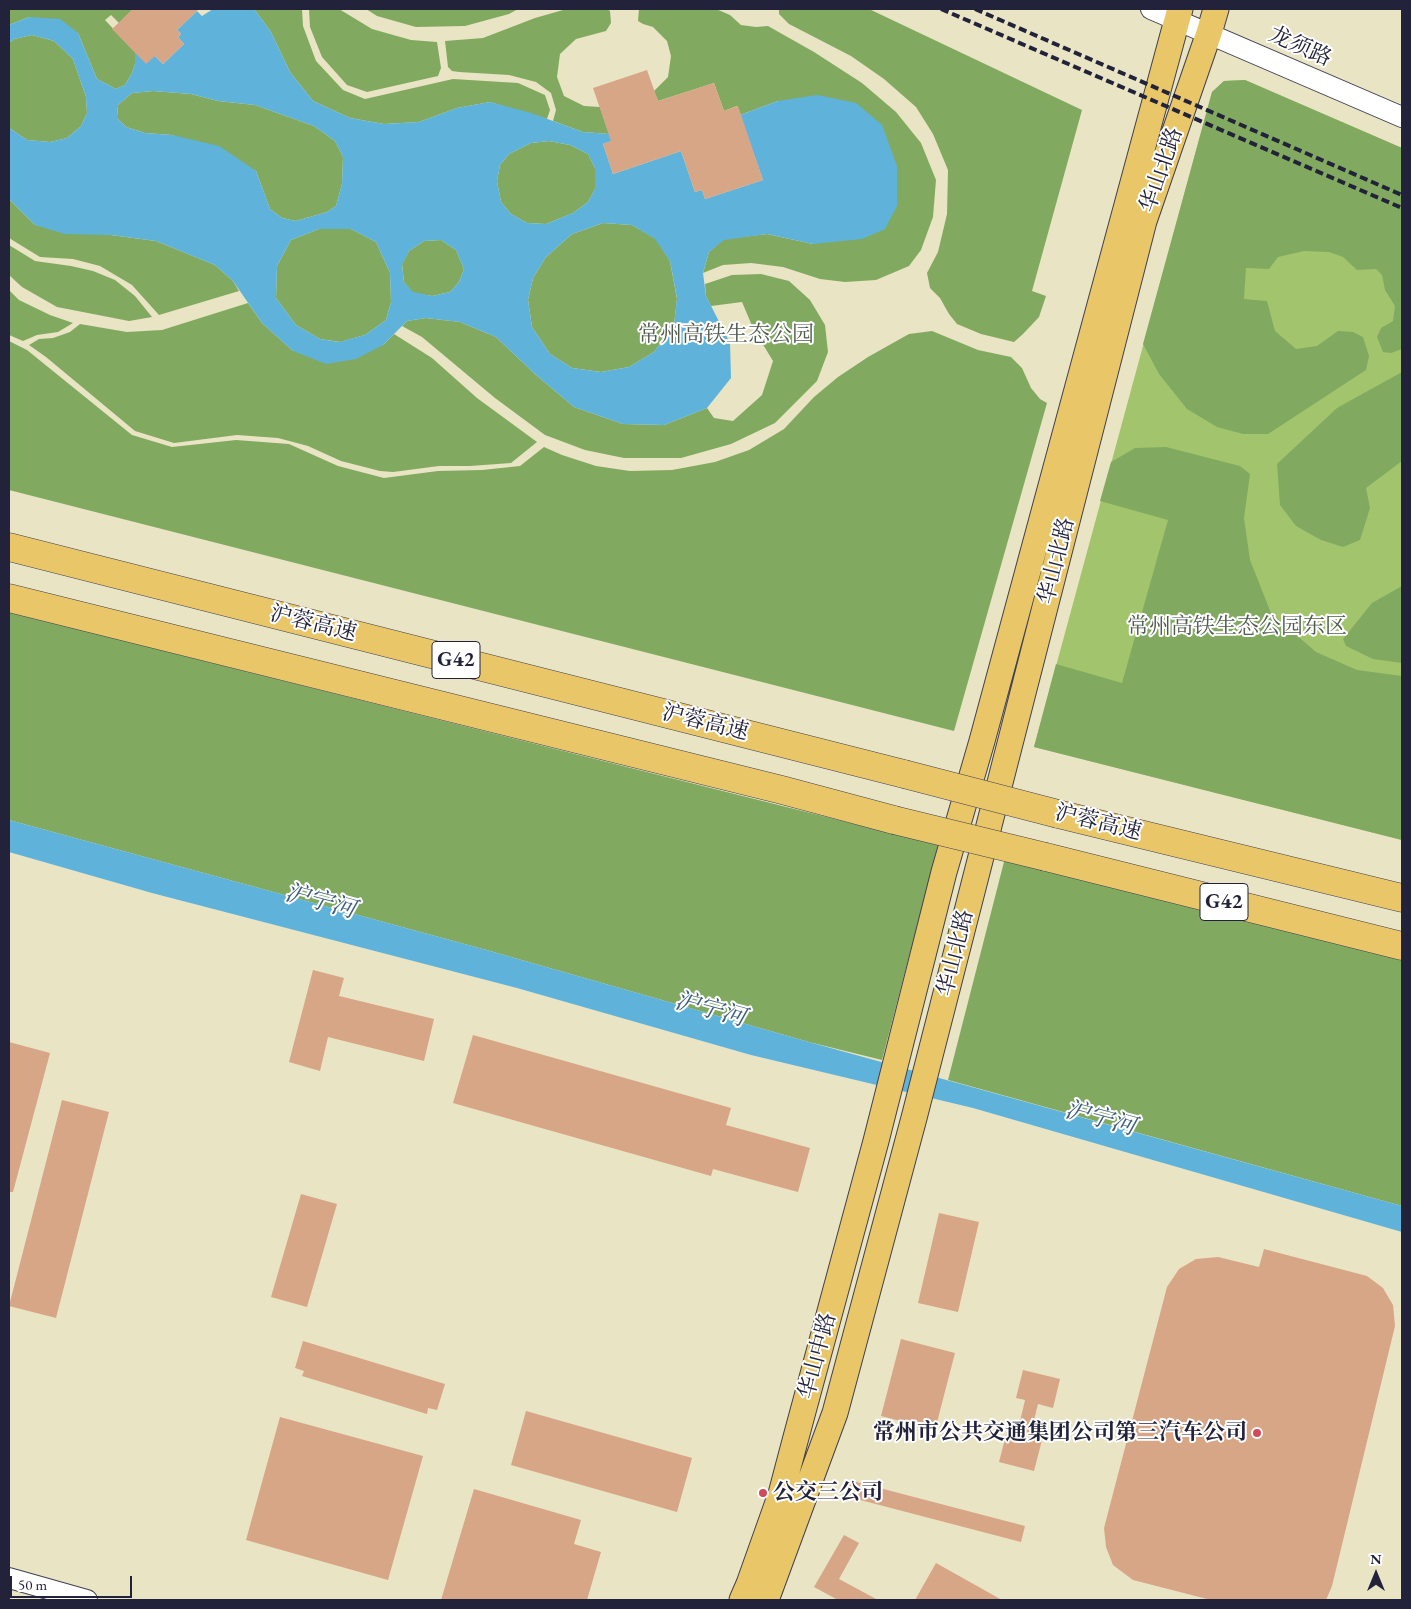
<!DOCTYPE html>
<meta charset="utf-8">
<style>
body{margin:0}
#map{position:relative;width:1411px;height:1609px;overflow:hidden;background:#e9e4c4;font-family:"EB Garamond",serif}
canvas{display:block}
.frame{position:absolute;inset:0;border:10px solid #22223b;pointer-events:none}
.north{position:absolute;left:1351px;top:1549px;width:50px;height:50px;-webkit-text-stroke:4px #fff;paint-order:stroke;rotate:0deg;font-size:14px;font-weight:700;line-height:20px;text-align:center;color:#22223b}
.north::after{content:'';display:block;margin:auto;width:18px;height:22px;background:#22223b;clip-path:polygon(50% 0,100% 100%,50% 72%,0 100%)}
.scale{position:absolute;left:10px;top:1576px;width:122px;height:22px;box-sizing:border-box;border:2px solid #22223b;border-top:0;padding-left:6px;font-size:15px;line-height:18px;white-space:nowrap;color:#22223b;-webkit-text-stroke:4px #fff;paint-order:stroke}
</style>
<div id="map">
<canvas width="1411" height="1609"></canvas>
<div class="frame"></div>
<div class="north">N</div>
<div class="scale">50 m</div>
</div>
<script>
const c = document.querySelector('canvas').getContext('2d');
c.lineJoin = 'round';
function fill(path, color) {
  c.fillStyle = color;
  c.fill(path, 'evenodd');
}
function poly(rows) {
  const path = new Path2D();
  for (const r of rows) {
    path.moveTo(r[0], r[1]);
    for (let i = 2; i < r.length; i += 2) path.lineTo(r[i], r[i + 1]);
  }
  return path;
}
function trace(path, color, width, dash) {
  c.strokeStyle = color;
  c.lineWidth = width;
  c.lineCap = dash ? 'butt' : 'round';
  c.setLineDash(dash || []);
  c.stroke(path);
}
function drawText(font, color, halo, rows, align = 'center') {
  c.font = font + ' "EB Garamond","Noto Serif SC",serif';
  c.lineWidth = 4;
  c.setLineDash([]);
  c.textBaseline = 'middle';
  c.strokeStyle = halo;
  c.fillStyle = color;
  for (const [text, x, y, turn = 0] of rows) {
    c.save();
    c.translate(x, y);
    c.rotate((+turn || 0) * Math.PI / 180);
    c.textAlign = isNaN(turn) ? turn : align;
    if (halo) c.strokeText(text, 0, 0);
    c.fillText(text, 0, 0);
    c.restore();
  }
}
fill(poly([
 [1245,80,1402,148,1402,840,1034,747,1212,92,1224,81]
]), '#a2c46d');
fill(poly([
 [9,9,133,9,119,23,111,15,105,20,135,52,135,64,132,73,125,85,116,89,97,79,78,33,29,17,9,25],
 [254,9,302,9,303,26,316,61,343,90,365,99,453,79,518,83,545,95,550,110,547,119,490,102,457,108,419,122,384,124,350,118,313,101,290,72,271,32],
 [309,9,339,9,372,29,411,40,437,42,441,68,438,76,367,92,347,85,322,57,310,27],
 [366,9,518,9,509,14,465,26,416,27,377,16],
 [576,9,607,9,610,11,611,23,606,31,576,39,560,54,557,77,564,96,584,106,600,107,609,134,583,132,553,121,556,110,551,93,536,82,509,75,459,72,452,71,448,67,445,41,483,38,535,18,563,10],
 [639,9,716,9,730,15,741,25,756,27,768,26,814,52,862,83,896,112,921,143,936,180,933,217,921,250,909,266,876,280,845,282,820,279,783,267,751,263,723,265,703,273,709,252,724,239,767,234,813,244,778,101,740,115,737,106,724,111,714,83,658,101,654,91,668,77,671,56,667,41,653,27,643,24,638,21],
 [779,9,869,9,1082,110,1032,291,1046,296,1039,317,1023,334,1014,342,981,334,957,324,949,314,940,298,930,288,927,273,938,252,947,214,948,170,933,134,916,107,884,79,851,56,789,24,779,14],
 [32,35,54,41,73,59,86,97,87,113,81,126,67,138,50,142,27,140,9,128,9,43,14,39],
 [1245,80,1402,148,1402,349,1391,353,1383,352,1377,337,1381,328,1393,321,1395,306,1385,290,1382,275,1376,269,1357,270,1343,257,1329,252,1304,251,1278,257,1269,269,1246,268,1244,299,1267,301,1275,331,1296,349,1317,346,1338,331,1353,332,1363,337,1369,356,1366,370,1268,434,1243,434,1217,427,1187,409,1159,374,1143,344,1212,92,1224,81],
 [153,91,191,94,218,101,255,105,314,126,335,141,343,157,342,184,336,206,327,212,296,221,282,218,270,209,256,171,172,135,145,133,126,127,117,118,118,105,132,93],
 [549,141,570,145,588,154,595,168,595,189,588,202,573,213,546,224,527,223,511,214,501,202,497,181,500,165,509,154,531,143],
 [9,199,35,225,156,241,215,265,233,281,239,291,159,315,132,285,100,266,73,259,40,257,9,238],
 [603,223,632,225,656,239,670,261,677,299,674,325,654,352,629,367,601,372,572,368,550,354,532,327,528,300,533,278,546,257,572,234],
 [319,229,351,229,376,242,390,273,391,302,386,320,365,335,340,342,320,339,296,325,276,298,277,266,291,240],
 [441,240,456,250,464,269,459,282,450,292,432,296,413,293,404,282,402,264,409,251,424,241],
 [9,245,35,261,71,266,93,271,115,280,135,296,152,317,129,321,57,307,22,287,9,275],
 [761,274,789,281,810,300,825,325,828,352,817,381,775,423,731,444,681,458,624,458,585,450,545,435,495,398,422,337,402,326,407,321,426,318,460,322,496,337,536,375,574,407,623,424,664,425,707,408,714,418,733,421,762,395,773,361,753,328,742,302,711,306,706,296,705,284,732,275],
 [9,290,19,300,50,315,73,323,58,332,37,335,23,341,9,335],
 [248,303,262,323,293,351,383,345,394,334,432,358,477,398,537,442,511,463,470,466,439,466,393,472,380,471,341,461,308,446,278,438,237,435,174,443,135,431,46,357,29,345,39,339,53,338,70,332,80,324,127,332,162,330],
 [932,331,978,350,1011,357,1022,368,1031,388,1040,399,1047,403,954,731,9,490,9,341,27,350,132,435,172,447,236,440,289,444,338,466,384,478,438,471,482,470,520,466,544,447,562,455,596,466,630,471,672,470,715,462,749,450,784,429,814,397,838,377,868,357,909,334],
 [1402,372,1402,461,1366,488,1370,508,1360,540,1343,547,1321,540,1296,526,1280,505,1277,464,1337,408],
 [1166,447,1240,466,1250,474,1244,518,1250,560,1271,613,1316,652,1357,670,1402,676,1402,840,1034,747,1056,664,1122,683,1168,520,1100,501,1111,462,1135,448],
 [1402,586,1402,663,1373,659,1346,646,1343,639,1372,603],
 [9,612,938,845,882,1060,809,1042,483,949,9,820],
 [1005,858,1402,959,1402,1206,948,1080]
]), '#81aa60');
fill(poly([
 [213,9,254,9,271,32,290,72,313,101,350,118,384,124,419,122,457,108,490,102,531,113,583,132,609,134,612,141,603,144,613,174,681,151,695,192,702,190,705,199,763,180,740,115,778,101,817,95,856,103,882,125,897,166,897,206,885,229,862,239,813,244,767,234,724,240,709,252,703,273,706,296,730,343,731,378,707,408,664,425,623,424,574,407,536,375,496,337,460,322,426,318,407,321,383,345,356,359,326,364,293,351,262,323,233,281,215,265,156,241,111,235,65,234,35,225,9,199,9,128,27,140,50,142,67,138,81,126,87,113,86,97,73,59,54,41,32,35,14,39,9,43,9,25,29,17,60,19,78,33,97,79,116,89,125,85,132,73,135,64,135,52,155,56,163,64,184,44,178,37,181,34,177,30,197,11,202,16],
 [153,91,191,94,218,101,255,105,314,126,335,141,343,157,342,184,336,206,327,212,296,221,282,218,270,209,256,171,219,146,172,135,145,133,126,127,117,118,118,105,132,93],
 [549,141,570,145,588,154,595,168,595,189,588,202,573,213,546,224,527,223,511,214,501,202,497,181,500,165,509,154,531,143],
 [603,223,632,225,655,239,670,261,677,298,674,325,654,352,629,367,601,372,572,368,550,354,532,327,528,300,533,278,546,257,572,234],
 [319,229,351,229,376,242,390,273,391,302,386,320,365,335,339,342,320,339,296,325,276,298,277,266,291,240],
 [441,240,456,250,464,269,459,282,450,292,432,296,413,292,404,282,402,265,409,251,424,241],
 [9,820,483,949,809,1042,1402,1206,1402,1232,973,1108,751,1055,517,988,152,893,9,852]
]), '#5fb3db');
fill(poly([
 [133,9,199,9,177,30,181,34,178,37,184,44,163,64,155,56,146,64,112,29],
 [647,70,658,101,714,83,724,111,738,106,763,180,705,199,702,190,695,192,681,151,613,174,603,144,611,141,593,88],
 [313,970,344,978,339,996,434,1019,424,1061,328,1037,320,1071,289,1062],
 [473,1035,731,1108,726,1125,810,1148,798,1192,713,1169,711,1176,453,1103],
 [9,1042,50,1053,13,1192,9,1192],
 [62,1100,109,1112,56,1318,9,1306],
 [301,1194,337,1204,307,1307,271,1297],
 [939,1213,979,1222,958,1312,918,1303],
 [1264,1249,1367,1276,1383,1288,1393,1305,1395,1326,1332,1586,1326,1600,1211,1600,1133,1580,1113,1565,1106,1547,1104,1528,1167,1287,1179,1269,1196,1259,1218,1257,1259,1267],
 [901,1339,955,1353,935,1430,881,1416],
 [303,1341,445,1384,437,1410,428,1408,427,1414,302,1376,304,1371,295,1368],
 [1023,1370,1060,1379,1053,1408,1038,1404,1030,1436,1042,1440,1034,1471,999,1462,1007,1431,1017,1434,1025,1400,1016,1398],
 [526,1411,692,1458,677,1512,511,1465],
 [280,1417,423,1456,388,1580,246,1540],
 [849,1480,1025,1526,1021,1542,845,1496],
 [474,1489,581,1520,574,1544,601,1552,587,1600,441,1600],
 [844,1535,859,1543,839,1579,878,1600,838,1600,814,1587],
 [936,1563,1002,1600,915,1600]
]), '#d7a686');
const minor = poly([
 [1151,9,1402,117],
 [9,1578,87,1600]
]);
const major = poly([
 [742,1600,749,1584,781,1494,795,1441,876,1141,944,872,982,741,1180,9],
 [766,1600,835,1413,914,1118,1144,221,1209,33,1216,9]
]);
const highway = poly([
 [9,547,904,774],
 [9,598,782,790,894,820],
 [1058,814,1402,898],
 [1046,857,1402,946]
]);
trace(minor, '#403f50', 22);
trace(major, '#403f50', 27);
trace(highway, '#403f50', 29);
trace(minor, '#fff', 20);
trace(major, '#e9c769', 25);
trace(highway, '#e9c769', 28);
trace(poly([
 [941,9,1402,208],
 [975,9,1402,195]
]), '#22223b', 4, [8, 4]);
const highwayBridge = poly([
 [904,774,1058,814],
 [894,820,1046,857]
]);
trace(highwayBridge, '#403f50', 29, []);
trace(highwayBridge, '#e9c769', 28);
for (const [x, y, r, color] of [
 [1257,1433,5,"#d1495b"],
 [763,1493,5,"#d1495b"]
]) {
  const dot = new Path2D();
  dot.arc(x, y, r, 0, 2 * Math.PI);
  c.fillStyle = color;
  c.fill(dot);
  trace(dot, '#fff', 2);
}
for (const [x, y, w] of [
 [456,660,48],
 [1224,902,48]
]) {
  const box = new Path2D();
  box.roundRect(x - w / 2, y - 18.5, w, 37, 4);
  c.fillStyle = '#fff';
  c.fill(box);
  trace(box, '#22223b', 1);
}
drawText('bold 21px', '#22223b', null, [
 ["G42",456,660],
 ["G42",1224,902]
]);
drawText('22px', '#22223b', '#fff', [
 ["龙须路",1300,47,24],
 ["华山北路",1162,170,-71],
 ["华山北路",1057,561,-76],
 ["沪蓉高速",313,624,14],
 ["沪蓉高速",705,723,14],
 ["沪蓉高速",1098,823,14],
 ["华山北路",956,953,-76],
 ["华山中路",818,1356,-75]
]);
drawText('22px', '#4f5b4c', '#fff', [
 ["常州高铁生态公园",726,335],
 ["常州高铁生态公园东区",1237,627]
]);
drawText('bold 22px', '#22223b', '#fff', [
 ["常州市公共交通集团公司第三汽车公司",1247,1433],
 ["公交三公司",773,1493,"left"]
], 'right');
drawText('italic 24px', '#3a5c7b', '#fff', [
 ["沪宁河",320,902,15],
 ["沪宁河",710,1010,15],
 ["沪宁河",1100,1119,15]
]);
</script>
